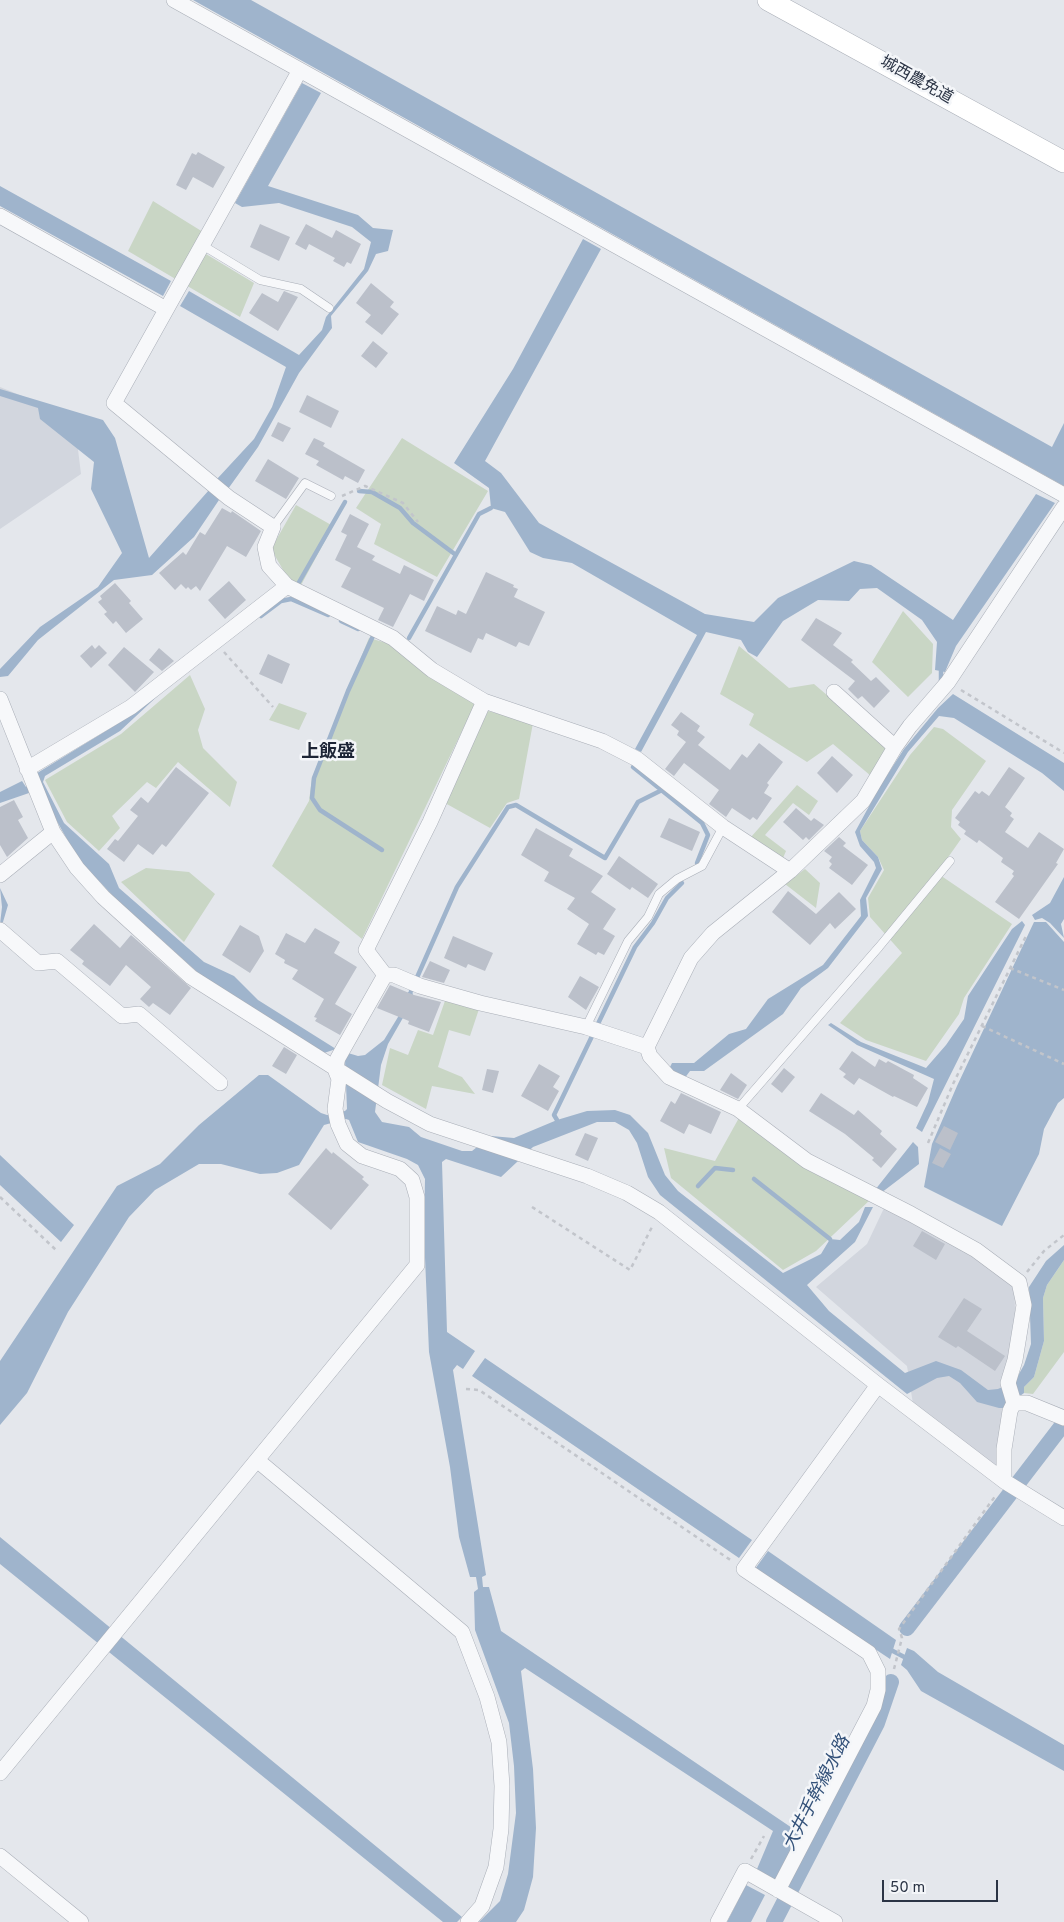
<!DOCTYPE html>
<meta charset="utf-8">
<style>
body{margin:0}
#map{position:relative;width:1064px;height:1922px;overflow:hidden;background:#e4e7ec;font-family:Overpass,sans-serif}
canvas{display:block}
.scale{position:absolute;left:882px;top:1880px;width:116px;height:22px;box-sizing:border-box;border:2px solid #2b3445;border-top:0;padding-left:6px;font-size:15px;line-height:18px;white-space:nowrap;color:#2b3445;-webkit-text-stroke:4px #f4f6f9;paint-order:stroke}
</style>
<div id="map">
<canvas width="1064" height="1922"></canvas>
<div class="scale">50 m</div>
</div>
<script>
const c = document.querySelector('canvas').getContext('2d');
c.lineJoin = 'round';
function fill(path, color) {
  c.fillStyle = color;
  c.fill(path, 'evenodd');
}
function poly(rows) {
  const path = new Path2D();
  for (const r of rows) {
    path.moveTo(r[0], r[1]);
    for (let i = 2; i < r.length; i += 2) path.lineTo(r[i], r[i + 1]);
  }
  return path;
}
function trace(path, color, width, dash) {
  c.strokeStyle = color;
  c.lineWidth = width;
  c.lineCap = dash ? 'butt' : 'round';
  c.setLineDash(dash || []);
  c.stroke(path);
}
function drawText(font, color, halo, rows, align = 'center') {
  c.font = font + ' Overpass,"Noto Sans JP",sans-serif';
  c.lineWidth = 5;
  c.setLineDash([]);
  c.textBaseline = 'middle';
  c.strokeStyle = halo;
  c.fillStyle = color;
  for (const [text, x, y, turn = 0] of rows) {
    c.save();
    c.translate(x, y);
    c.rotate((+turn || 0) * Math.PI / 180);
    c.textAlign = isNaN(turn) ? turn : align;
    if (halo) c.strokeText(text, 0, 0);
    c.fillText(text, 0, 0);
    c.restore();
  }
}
fill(poly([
 [0,387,74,417,81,474,0,529],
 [885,1206,967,1250,1014,1282,1016,1336,1004,1382,998,1473,913,1404,907,1366,816,1287,867,1244]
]), '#d2d6de');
fill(poly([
 [153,201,203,232,196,248,254,283,240,317,128,251],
 [402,438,488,491,437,577,374,544,381,524,356,508],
 [296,505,333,526,300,587,290,582,271,549],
 [903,611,933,644,932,673,908,697,872,662],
 [369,638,397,646,475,704,362,939,272,866,309,801,312,778],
 [739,646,789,688,814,684,888,747,871,776,833,744,807,762,749,725,754,714,720,694],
 [190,675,205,709,198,730,203,748,237,782,230,807,178,762,156,788,147,782,112,816,120,828,99,851,67,822,45,780,121,734],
 [279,703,307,713,299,730,269,720],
 [488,711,533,723,519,799,507,803,490,828,445,803],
 [934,727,943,729,986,761,952,810,951,827,961,839,937,873,1012,924,964,998,959,1014,926,1061,866,1040,840,1023,902,953,870,917,868,898,884,870,878,857,862,840,860,831,910,755],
 [797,785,818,801,809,815,793,803,765,835,786,851,783,858,751,837],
 [146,868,189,872,215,894,184,942,121,882],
 [805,869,820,883,816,908,785,884],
 [446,998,479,1009,470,1036,449,1030,438,1067,462,1077,475,1094,432,1086,426,1109,382,1085,390,1048,408,1055,418,1030,433,1035],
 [740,1116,871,1199,816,1251,783,1270,671,1178,664,1148,715,1161],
 [1064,1260,1064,1352,1033,1394,1024,1393,1024,1387,1034,1377,1044,1341,1043,1298,1047,1285]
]), '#c9d6c5');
fill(poly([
 [193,0,251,0,1052,447,1064,423,1064,486],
 [302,83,321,93,268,186,358,215,373,228,393,230,388,251,376,254,368,271,331,316,332,328,299,373,258,447,228,489,217,479,254,439,272,407,286,367,180,306,189,291,299,355,322,330,326,317,364,269,371,242,352,227,279,203,242,207,235,203],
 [0,186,171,281,163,296,0,206],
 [583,239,601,249,485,461,501,473,539,523,705,614,754,622,778,598,854,561,871,565,953,620,1036,494,1055,503,956,646,945,672,935,670,937,642,922,620,877,588,860,589,849,601,818,600,783,621,757,657,748,652,741,640,706,632,641,752,635,749,697,635,572,563,543,558,530,552,505,512,491,508,489,488,454,463,513,369],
 [0,389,103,420,115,438,149,558,209,490,219,500,194,537,152,575,114,580,38,640,8,676,0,677,0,669,40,627,98,587,122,553,91,489,94,462,40,419,38,408,0,396],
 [164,690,120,731,45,776,43,782,64,823,109,864,119,888,204,962,234,976,258,1000,336,1049,324,1053,206,980,115,898,78,859,39,789,28,789,29,793,0,803,0,792,22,781,26,787,37,783,34,775,122,721],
 [953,694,1064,763,1064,791,1042,773,954,718,939,716,908,752,860,831,862,840,878,857,882,869,866,898,868,916,828,968,801,988,783,1014,704,1071,690,1071,684,1079,669,1069,672,1063,694,1063,729,1034,746,1029,768,999,823,965,861,916,860,900,876,868,874,862,860,846,855,832,880,786,904,749,938,708],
 [1064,877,1064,919,1061,924,1064,938,1050,923,1042,918,1035,920,1032,915,1050,903],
 [0,888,8,905,3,922,0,924,2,907],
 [1022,921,1025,925,922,1132,916,1128,928,1102,934,1079,857,1045,828,1025,831,1023,861,1042,926,1068,946,1045,964,1019,968,996,1012,929],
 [1034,922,1046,922,1064,942,1064,1098,1058,1103,1044,1129,1039,1154,1002,1226,924,1187,932,1144,957,1086],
 [411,991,413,994,404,1016,388,1044,381,1065,375,1112,382,1122,409,1127,421,1137,462,1151,472,1151,491,1136,514,1138,557,1120,587,1111,615,1110,630,1115,648,1133,665,1175,678,1191,783,1273,821,1254,830,1239,840,1240,859,1222,865,1207,873,1207,855,1242,807,1285,829,1311,905,1373,936,1361,961,1370,988,1390,998,1389,1015,1381,1024,1365,1031,1344,1029,1287,1046,1261,1064,1245,1064,1260,1047,1285,1043,1298,1044,1341,1034,1377,1024,1387,1024,1393,1004,1408,999,1408,977,1402,960,1383,949,1376,937,1378,907,1394,660,1195,648,1177,637,1143,629,1130,615,1122,597,1122,533,1147,501,1177,446,1159,442,1162,447,1332,475,1351,463,1369,457,1365,453,1370,486,1575,482,1577,483,1587,489,1587,501,1631,801,1834,775,1880,757,1869,773,1831,525,1668,521,1671,533,1769,536,1828,533,1877,524,1910,516,1922,479,1922,500,1901,508,1874,516,1813,514,1766,509,1723,475,1630,474,1592,478,1589,476,1577,470,1577,459,1537,450,1467,429,1352,424,1234,425,1179,418,1165,407,1159,358,1142,349,1120,346,1119,324,1125,299,1165,277,1173,260,1174,221,1164,199,1164,155,1190,129,1217,68,1312,27,1393,0,1425,0,1361,117,1186,160,1164,199,1125,259,1075,268,1075,321,1113,327,1115,345,1111,347,1109,345,1060,348,1053,358,1056,365,1055,384,1040,398,1017,408,992],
 [913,1142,918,1147,919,1164,881,1193,875,1190],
 [0,1155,74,1225,61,1242,0,1185],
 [485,1358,752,1540,739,1558,472,1376],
 [0,1537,462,1917,457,1922,443,1922,0,1564],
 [768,1551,896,1640,890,1659,755,1569],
 [907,1648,914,1651,938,1672,1064,1745,1064,1771,921,1691,907,1670,901,1665],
 [746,1885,765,1895,751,1922,727,1922]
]), '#9fb4cc');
trace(poly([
 [359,491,372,492,400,508,413,523,456,555],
 [298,584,345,502],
 [261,616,281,601,291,599,328,615],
 [341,621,358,629],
 [373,636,348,691,314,778,312,798,320,810,382,850],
 [409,638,479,514,491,508],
 [941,671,941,685],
 [633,767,702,823,708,835,697,863],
 [411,991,457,887,508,807,516,805,605,858,638,802,662,790],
 [557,1120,554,1115,635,947,653,923,667,898,682,883],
 [754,1179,830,1239],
 [698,1186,715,1168,733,1170],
 [891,1650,908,1659]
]), '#9fb4cc', 4.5);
trace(poly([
 [907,1628,1064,1423],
 [774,1922,877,1723,891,1682]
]), '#9fb4cc', 16);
fill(poly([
 [198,152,225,167,213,188,193,177,186,190,176,185,192,153,196,155],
 [260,224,290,237,279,261,250,247],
 [306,224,332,238,336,230,361,244,351,264,347,262,344,267,333,261,335,258,309,244,306,250,295,244],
 [371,283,394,302,390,307,399,314,382,335,365,322,371,315,356,303],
 [284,291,298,297,278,331,249,313,262,293,278,302],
 [373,341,388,353,376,368,361,356],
 [307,395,339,411,331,428,299,412],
 [278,422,291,428,283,442,271,436],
 [314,438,325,443,323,446,365,470,358,483,345,476,343,480,316,465,319,461,305,454],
 [268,459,299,478,286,499,255,481],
 [222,508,231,513,232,511,261,531,246,557,227,546,200,591,196,586,191,590,188,587,186,589,181,584,175,590,159,573,183,552,186,555,200,532,205,535],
 [350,514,369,524,357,547,375,556,372,560,400,574,404,565,434,580,424,601,410,594,393,627,378,620,384,608,341,587,351,568,335,560,347,535,341,532],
 [486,572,514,585,513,587,518,589,514,597,545,612,529,646,519,642,516,647,486,633,483,640,478,638,471,653,425,631,437,606,456,615,458,610,466,614],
 [229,581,246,600,225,619,208,600],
 [115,583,131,601,129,603,143,619,126,633,116,621,113,624,104,614,107,612,98,602,102,599,100,596],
 [816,618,842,633,833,645,853,660,851,662,871,681,876,677,890,691,874,708,862,696,858,699,848,689,855,681,801,640],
 [92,645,95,649,99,645,107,653,91,668,80,656],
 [124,647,154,672,135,692,108,665],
 [159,648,174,661,162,671,149,660],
 [268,654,290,664,282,684,259,674],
 [681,712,700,726,697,731,705,737,698,745,730,770,742,754,747,758,759,743,783,762,767,783,769,785,764,793,772,798,757,820,753,817,750,820,732,808,726,817,709,804,719,790,684,763,674,776,665,769,686,742,677,735,679,731,671,725],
 [832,756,853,775,837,793,817,773],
 [176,767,209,793,166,847,162,844,153,855,138,844,124,862,107,849,115,839,118,841,138,816,130,810,141,797,148,803],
 [1009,767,1025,778,1005,807,1012,813,1010,816,1014,819,1005,832,1028,848,1039,832,1064,849,1056,863,1058,864,1019,919,995,902,1014,876,1012,874,1014,871,1001,862,1003,858,979,840,977,843,964,834,966,831,958,825,960,822,955,818,975,791,979,794,982,791,989,796],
 [14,800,23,817,18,820,28,838,7,857,0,845,0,807],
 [796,808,811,821,814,818,824,825,809,840,806,837,803,840,783,822],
 [669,818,700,832,692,851,660,837],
 [536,828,573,849,569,856,603,876,591,892,616,909,603,929,615,936,604,955,598,952,596,955,577,944,589,924,567,909,575,898,544,881,549,872,521,855],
 [839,837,846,843,843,846,868,865,852,885,829,868,832,864,829,861,832,857,824,851],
 [619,856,658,884,648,898,632,887,630,890,607,874],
 [788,891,816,914,839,892,856,909,835,929,830,923,810,945,772,912],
 [94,924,120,948,131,935,191,988,170,1015,153,1003,149,1007,140,999,151,987,126,965,110,986,82,964,84,961,70,950],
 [240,925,259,936,264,951,250,973,222,955],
 [315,928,340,942,334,953,357,967,335,1004,352,1014,340,1035,315,1021,317,1018,314,1017,324,999,292,979,298,970,284,963,285,960,275,954,286,933,305,943],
 [453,936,493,953,485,971,468,964,466,968,444,958],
 [430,961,450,970,444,983,422,977],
 [580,976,599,987,586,1010,568,997],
 [390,985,414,995,441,1002,429,1032,408,1024,409,1021,377,1008],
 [284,1047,297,1055,286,1074,272,1066],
 [852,1051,875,1067,879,1059,886,1063,888,1061,914,1075,913,1078,928,1088,917,1107,894,1096,893,1097,859,1078,854,1085,843,1077,846,1074,839,1069],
 [539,1064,560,1076,553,1087,559,1091,548,1111,521,1096],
 [784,1068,795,1077,782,1093,771,1084],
 [487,1069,499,1071,493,1093,482,1090],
 [731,1073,747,1085,738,1099,720,1090],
 [681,1093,721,1112,711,1134,689,1124,684,1134,660,1121,671,1101,675,1104],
 [821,1093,854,1115,858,1110,882,1131,880,1134,897,1149,881,1168,872,1160,874,1158,845,1134,809,1111],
 [944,1126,958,1133,950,1150,935,1142],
 [585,1133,598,1138,588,1161,575,1155],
 [326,1148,332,1154,333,1152,364,1177,362,1179,369,1185,331,1230,288,1194],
 [940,1148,951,1154,943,1168,932,1163],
 [922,1231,945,1244,936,1260,913,1246],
 [964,1298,982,1309,967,1331,1005,1356,995,1371,958,1346,956,1348,938,1337]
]), '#bbc0ca');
const lane = poly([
 [202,245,260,280,301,289,329,308],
 [273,527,305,483,331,496],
 [586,1027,628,941,648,917,659,894,677,879,702,866,723,827],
 [738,1109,879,947,950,861]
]);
const street = poly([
 [174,0,1064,495],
 [0,216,166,309],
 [287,586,269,566,265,547,273,527,229,498,114,403,300,70],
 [834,692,895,747],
 [0,699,53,832,77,868,103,897,191,977,387,1101,430,1124,587,1176,627,1193,659,1212,878,1385,1004,1481,1064,1518],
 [484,701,430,822,366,950,385,975,394,975,420,986,480,1003,586,1027,647,1047,650,1056,669,1077,738,1109,807,1161,911,1214,976,1250,1019,1282,1024,1305,1015,1360,1008,1383,1014,1403,1010,1411,1004,1449,1004,1481],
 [27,769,131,707,287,586,393,638,432,670,484,701,602,741,637,759,723,827,790,871],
 [0,875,53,832],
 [0,930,38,963,57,961,122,1016,139,1014,220,1083],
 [647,1047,691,958,713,933,790,871,863,801,895,747,910,726,948,682,1064,507],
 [1014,1403,1027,1403,1064,1418],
 [257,1460,462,1632,487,1697,499,1742,502,1786,501,1829,496,1867,482,1906,468,1922],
 [0,1773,417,1265,417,1197,412,1180,400,1169,362,1156,347,1144,338,1124,335,1109,339,1079,335,1069,338,1058,385,975],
 [0,1856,81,1922],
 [778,1890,874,1706,878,1690,878,1671,869,1653,744,1569,878,1385],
 [718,1922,745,1871,835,1922]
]);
const secondary = poly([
 [768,0,1064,162]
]);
trace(lane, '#a9aeb7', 9);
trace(street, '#a9aeb7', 16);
trace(secondary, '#a9aeb7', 22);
trace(poly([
 [342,496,365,486,403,503,418,522],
 [224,652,273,707],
 [961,690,1064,753],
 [1010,968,1064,990],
 [982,1026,1064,1064],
 [928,1143,953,1084,1026,936],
 [0,1197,56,1250],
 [532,1207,630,1270,653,1225],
 [1027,1272,1044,1251,1064,1235],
 [466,1389,479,1390,732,1561],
 [894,1669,902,1638,899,1629,996,1495],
 [751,1859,764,1836]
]), '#c2c5cb', 2.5, [4, 4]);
trace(lane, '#f7f8fa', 8);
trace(street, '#f7f8fa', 15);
trace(secondary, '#fff', 21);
drawText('16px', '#2b3445', '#f4f6f9', [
 ["城西農免道",916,81,29]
]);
drawText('bold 18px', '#1d2536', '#f4f6f9', [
 ["上飯盛",328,753]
]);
drawText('italic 18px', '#34527a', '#f4f6f9', [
 ["大井手幹線水路",818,1794,-63]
]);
</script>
